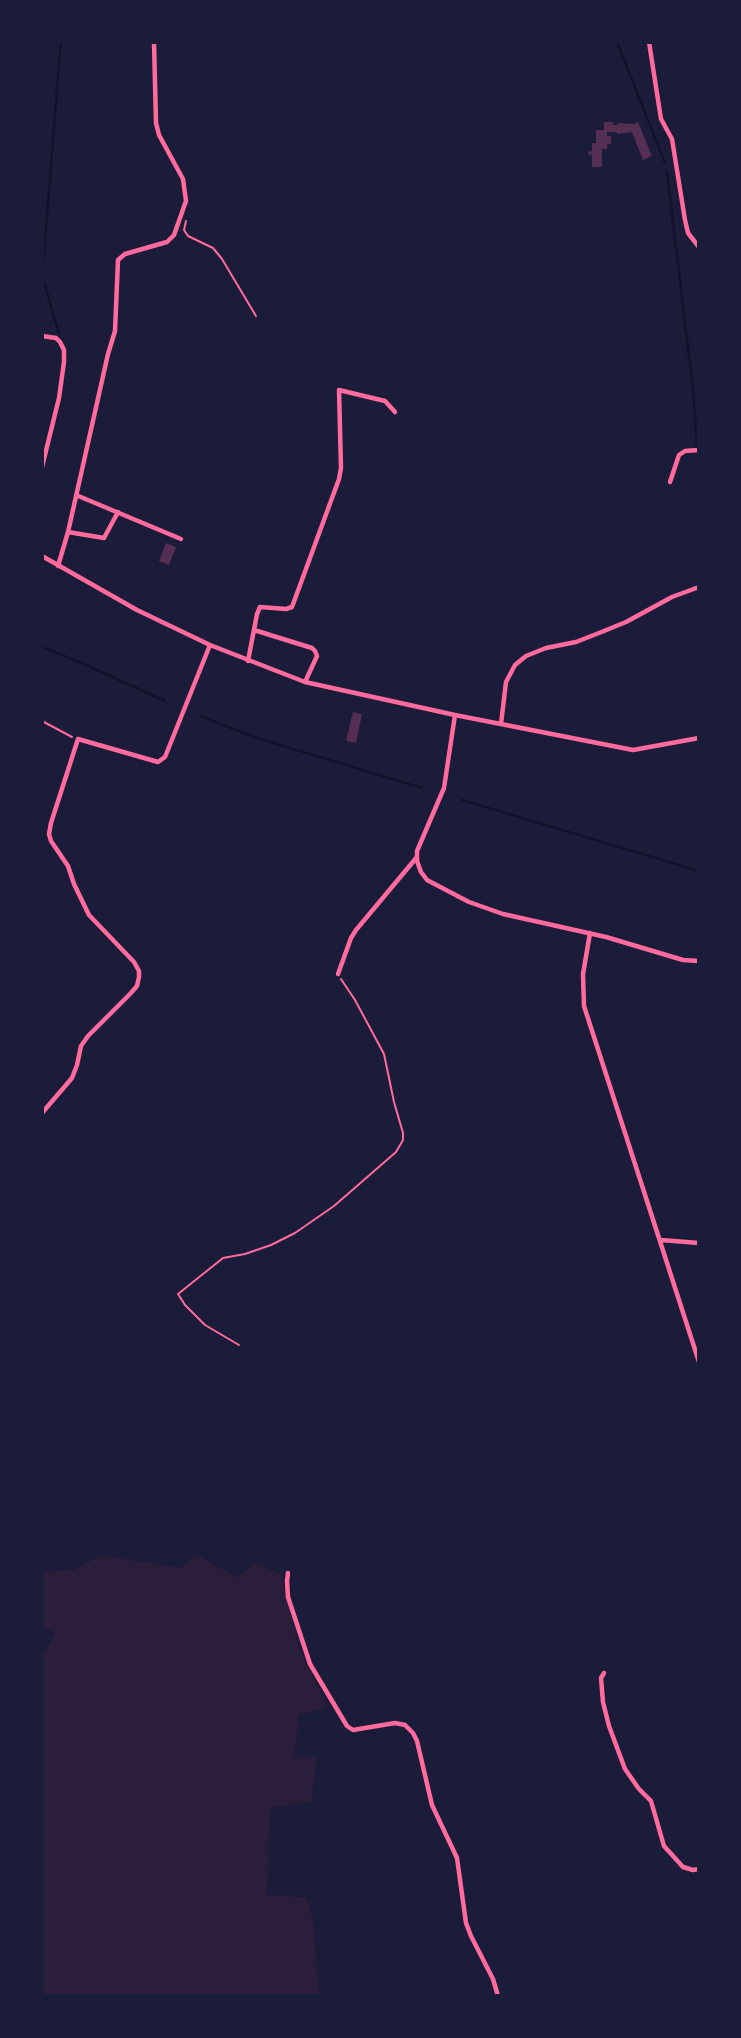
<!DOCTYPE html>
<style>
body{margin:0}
#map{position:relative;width:741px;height:2038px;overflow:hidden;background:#1b1b3a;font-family:"Crimson Pro",serif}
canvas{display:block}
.frame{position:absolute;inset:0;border:44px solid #1b1b3a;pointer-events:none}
</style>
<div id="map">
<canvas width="741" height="2038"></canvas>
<div class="frame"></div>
</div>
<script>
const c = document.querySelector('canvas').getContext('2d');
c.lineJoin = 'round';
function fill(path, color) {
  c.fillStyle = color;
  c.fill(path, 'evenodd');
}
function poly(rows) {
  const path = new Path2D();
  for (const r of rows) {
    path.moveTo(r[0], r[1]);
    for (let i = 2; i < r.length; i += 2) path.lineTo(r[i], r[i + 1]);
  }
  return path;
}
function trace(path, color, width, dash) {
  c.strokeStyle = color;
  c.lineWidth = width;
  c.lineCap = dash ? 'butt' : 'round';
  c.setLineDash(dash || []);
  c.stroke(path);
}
fill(poly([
 [195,1554,237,1577,255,1563,281,1574,300,1652,328,1708,299,1715,294,1757,317,1756,311,1802,270,1808,267,1896,306,1897,313,1920,319,1996,42,1996,42,1658,55,1633,42,1626,42,1572,74,1570,101,1555,181,1568]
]), '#2a1e3b');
trace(poly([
 [617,42,665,163],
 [667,172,693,390,697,446],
 [59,334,42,275,61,42],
 [42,647,84,664,165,701],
 [200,716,257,738,422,788],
 [462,800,699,871]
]), '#12122b', 2.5);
fill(poly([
 [604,122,614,122,613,125,618,125,618,123,634,124,638,122,652,156,643,160,632,132,617,134,617,132,607,132,607,136,611,136,611,144,607,144,607,149,602,149,602,167,592,167,592,155,588,154,588,152,592,151,592,143,596,143,596,130,604,130],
 [166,543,176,547,169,565,159,561],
 [353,712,362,714,356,743,346,741]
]), '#542f53');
trace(poly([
 [186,221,184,230,188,236,213,248,222,259,256,316],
 [42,721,72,737],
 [239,1345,205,1325,185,1305,178,1294,223,1258,245,1254,271,1245,295,1233,334,1206,396,1152,403,1140,403,1133,394,1102,384,1054,355,1000,341,979]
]), '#ff6b9d', 2);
trace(poly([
 [649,42,661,119,672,139,685,220,688,233,699,247],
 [42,336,56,338,60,342,64,350,64,362,59,398,42,467],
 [670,482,679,455,685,451,699,450],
 [76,495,181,539],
 [68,532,104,538,118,512],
 [42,556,137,610,210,645,305,682,455,715,633,750,699,738],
 [58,566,68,532,108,354,115,331,118,260,125,254,167,242,174,235,186,201,183,179,159,135,156,123,154,42],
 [254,630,312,648,315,651,317,656,305,682],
 [248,661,257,614,260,607,286,609,292,607,339,479,341,468,339,390,385,401,395,412],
 [455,715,444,788,417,851,417,861,421,872,427,880,469,902,503,914,606,937,683,960,699,961],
 [501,724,506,682,515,665,526,656,546,648,576,642,599,633,626,622,672,597,699,587],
 [590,933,583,974,584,1006,699,1362],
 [338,974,351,938,356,930,417,857],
 [42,1113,72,1078,77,1065,81,1046,88,1036,130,994,137,986,139,977,139,971,134,962,89,915,74,884,68,866,51,841,49,834,51,823,78,739,158,762,165,757,210,645],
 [661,1240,699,1243],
 [288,1573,287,1581,288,1597,310,1664,347,1726,353,1730,395,1723,405,1725,413,1733,417,1741,432,1805,457,1858,466,1923,471,1936,493,1979,498,1996],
 [604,1673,601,1678,603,1702,609,1726,625,1769,639,1789,651,1801,664,1846,683,1867,693,1870,699,1869]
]), '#ff6b9d', 4.5);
</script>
